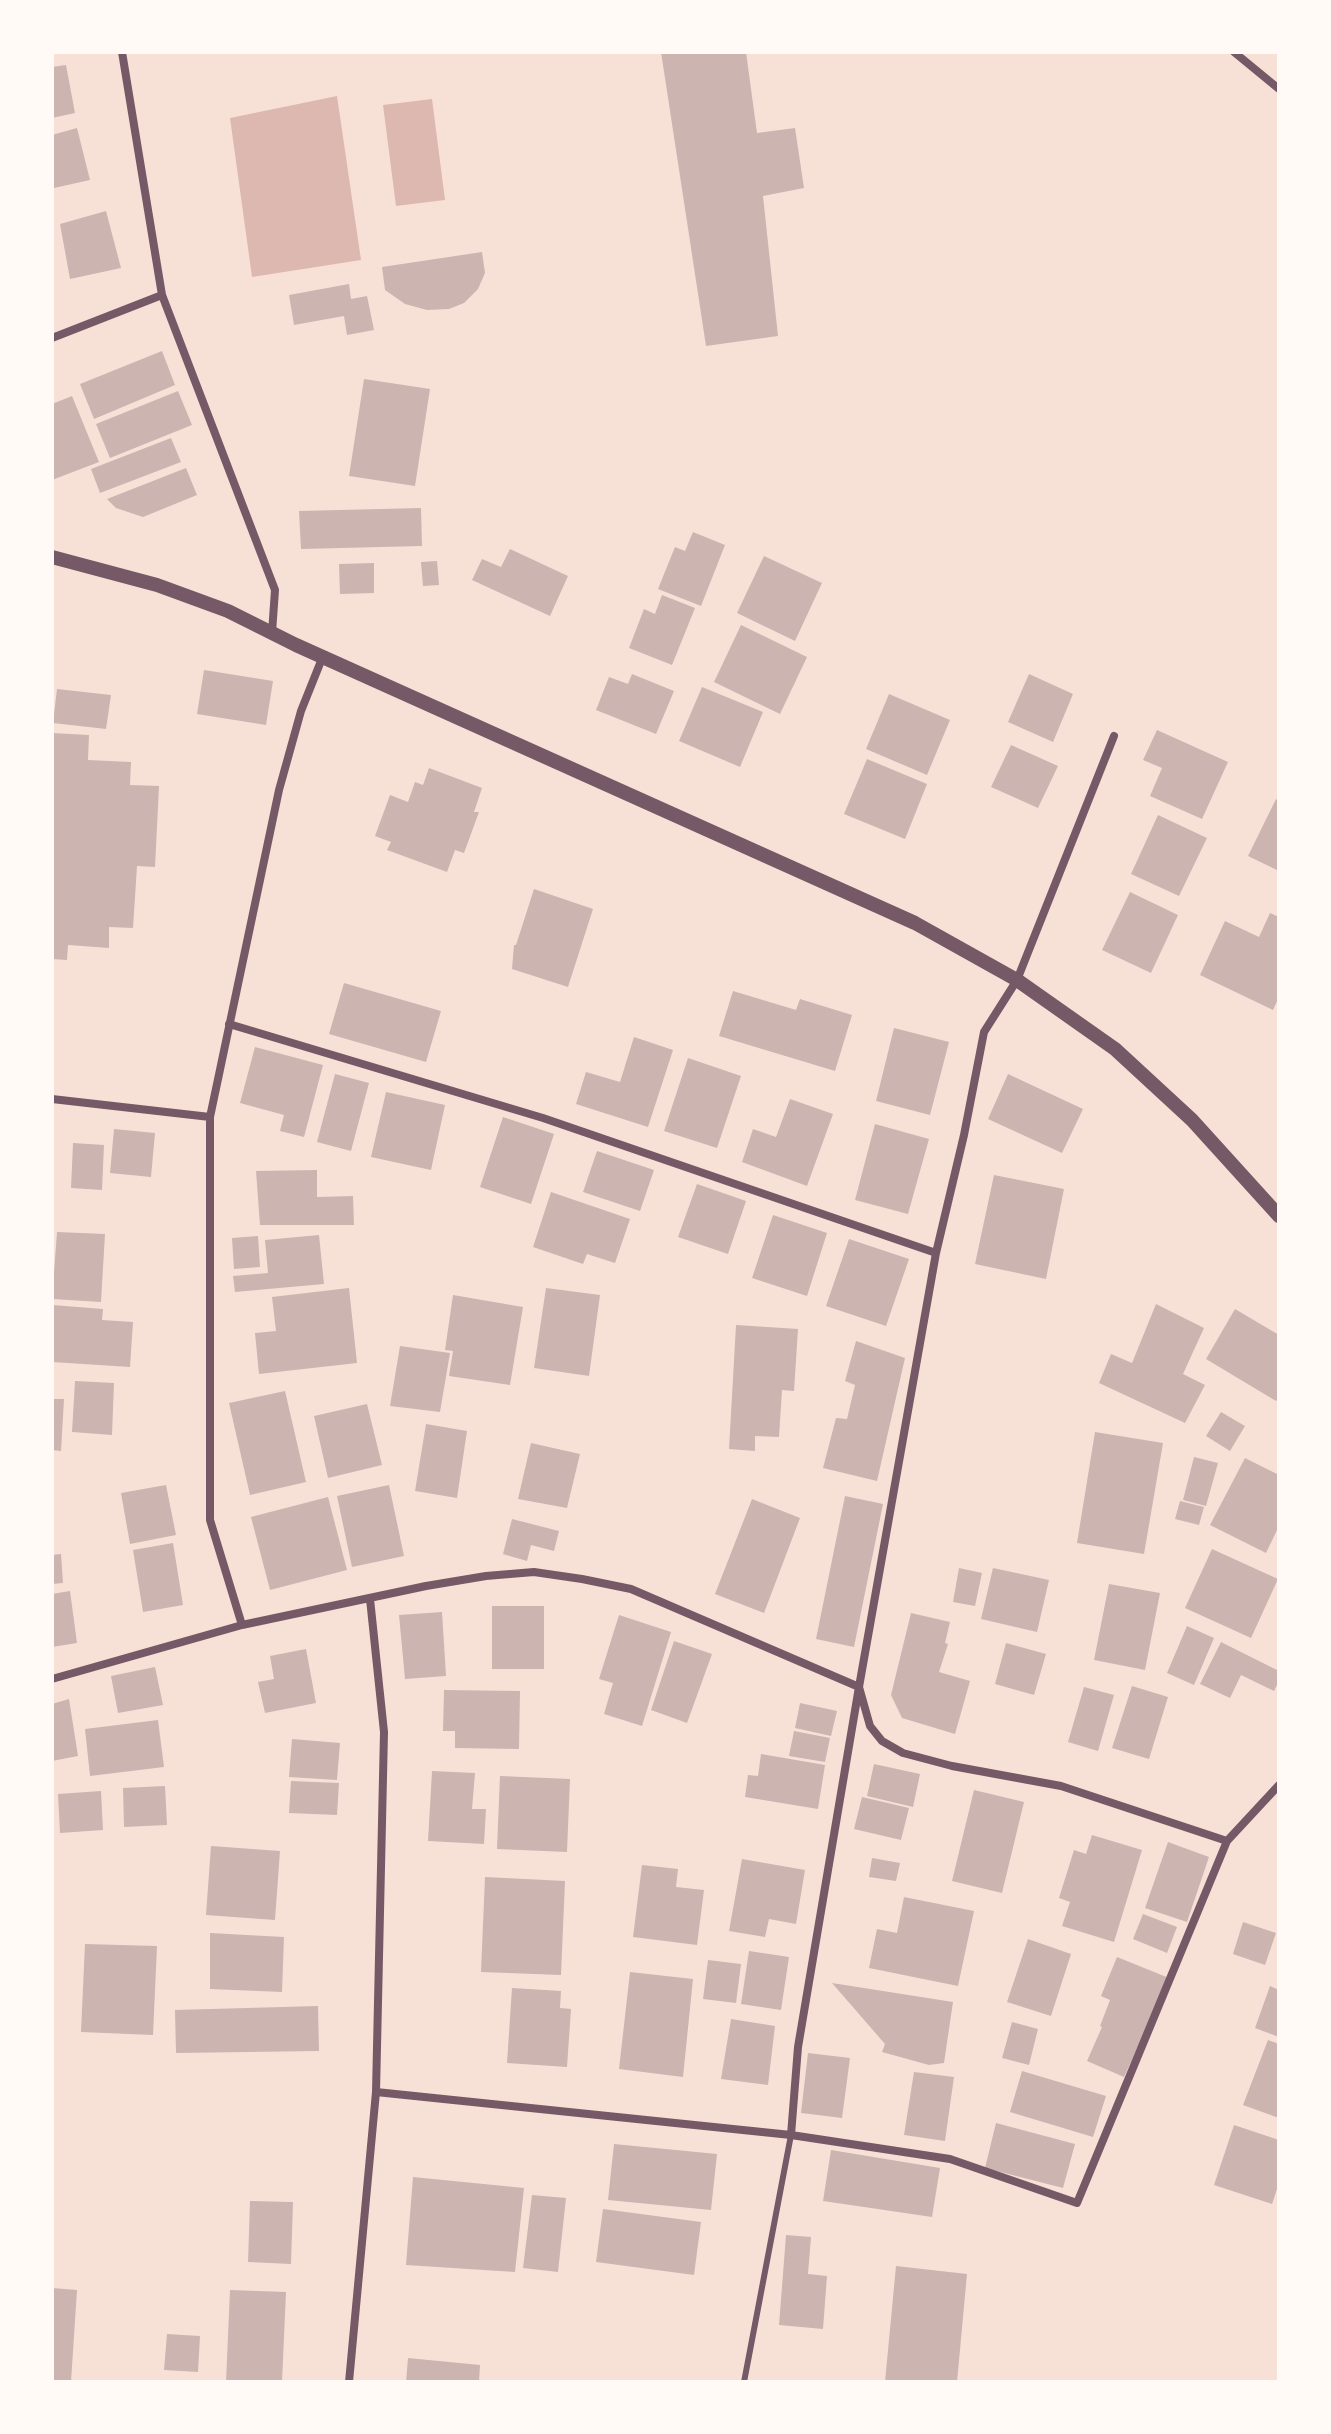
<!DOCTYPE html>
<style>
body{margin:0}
#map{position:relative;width:1331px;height:2434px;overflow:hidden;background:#f7e1d7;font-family:"Archivo Narrow",sans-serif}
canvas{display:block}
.frame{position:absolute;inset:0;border:54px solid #fffaf5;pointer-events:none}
</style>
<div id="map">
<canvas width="1331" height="2434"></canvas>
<div class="frame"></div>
</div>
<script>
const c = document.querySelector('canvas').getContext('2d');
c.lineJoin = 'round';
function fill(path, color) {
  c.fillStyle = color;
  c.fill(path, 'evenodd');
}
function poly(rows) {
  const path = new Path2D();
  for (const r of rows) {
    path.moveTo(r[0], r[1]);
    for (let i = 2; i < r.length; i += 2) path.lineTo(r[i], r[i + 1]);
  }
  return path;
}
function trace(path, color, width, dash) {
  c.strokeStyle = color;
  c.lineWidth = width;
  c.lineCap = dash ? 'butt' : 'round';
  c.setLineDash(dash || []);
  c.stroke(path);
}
fill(poly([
 [337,96,361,260,252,277,230,118],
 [432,99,445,200,396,206,383,105]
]), '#dcb8b0');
fill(poly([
 [661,52,746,52,757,133,795,128,804,188,763,196,778,336,706,346],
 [66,65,75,113,52,118,52,67],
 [77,128,90,180,54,188,52,135],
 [106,211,121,268,70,279,60,224],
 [482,252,485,273,478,289,464,303,449,309,427,310,405,304,385,290,382,267],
 [349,284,351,299,367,296,374,330,347,335,344,316,294,325,289,295],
 [162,351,175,385,94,419,80,384],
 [364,379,430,389,415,486,349,476],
 [178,391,192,425,110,458,96,424],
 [72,396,99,462,52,480,52,404],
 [171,438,181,462,100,493,91,469],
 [186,468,197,495,143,517,116,508,107,499],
 [421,508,422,546,301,549,299,511],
 [693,532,725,545,701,606,658,589,675,547,685,551],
 [510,549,568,576,550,616,472,580,482,559,501,567],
 [764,556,822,583,795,641,737,613],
 [437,561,439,585,423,586,421,562],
 [374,563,374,593,340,594,339,564],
 [662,595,695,608,672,665,629,648,644,609,655,614],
 [741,625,807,657,780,714,714,682],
 [204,670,273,681,266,725,197,714],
 [632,674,674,691,656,734,596,710,609,677,628,684],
 [1029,674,1073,694,1053,742,1008,722],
 [702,687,763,712,740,767,679,741],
 [57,689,111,695,106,729,53,723],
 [889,694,950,720,927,775,866,749],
 [1157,730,1228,762,1202,819,1150,796,1162,768,1143,760],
 [52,733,89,735,88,760,131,762,130,785,159,786,155,867,137,866,133,928,109,927,109,948,68,945,67,960,52,959],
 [1011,745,1058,766,1038,808,991,787],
 [867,759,927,784,905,839,844,814],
 [429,768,482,788,474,812,479,812,464,853,455,850,447,872,387,850,391,842,375,836,390,795,408,802,415,782,423,785],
 [1276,799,1279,801,1279,871,1248,856],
 [1158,815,1207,838,1179,896,1131,874],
 [534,889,593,909,568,987,512,969,514,945,516,945],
 [1130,892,1178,915,1151,973,1102,950],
 [1270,913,1279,917,1279,997,1273,1010,1200,975,1225,921,1259,937],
 [344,983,441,1011,426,1062,329,1034],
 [733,991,796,1010,800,999,852,1015,835,1071,719,1036],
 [894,1028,949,1042,930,1115,876,1101],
 [634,1037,673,1050,648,1127,576,1104,586,1072,620,1082],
 [255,1047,323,1065,304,1137,280,1131,284,1115,240,1103],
 [688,1058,741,1076,717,1148,664,1131],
 [335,1074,369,1083,351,1151,317,1142],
 [1008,1074,1083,1109,1062,1153,988,1119],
 [386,1092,445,1105,431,1170,371,1157],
 [790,1099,833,1114,807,1186,742,1162,753,1129,776,1137],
 [503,1117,554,1134,531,1204,480,1187],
 [875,1124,929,1139,908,1214,855,1200],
 [114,1129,155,1133,151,1177,110,1173],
 [73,1143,104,1145,102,1190,71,1188],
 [597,1151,654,1170,640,1211,583,1192],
 [317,1170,317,1197,353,1196,354,1225,260,1225,256,1171],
 [994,1175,1064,1189,1046,1279,975,1264],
 [697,1184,746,1201,728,1254,678,1237],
 [551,1192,630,1219,615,1263,587,1254,583,1264,533,1247],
 [773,1215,827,1233,807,1296,752,1278],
 [57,1232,105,1234,101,1302,52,1299],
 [319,1235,324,1284,235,1292,233,1276,268,1273,265,1240],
 [258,1236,260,1267,234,1269,232,1238],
 [849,1239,909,1259,886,1326,826,1306],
 [349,1288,357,1363,259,1374,255,1333,276,1331,272,1297],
 [546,1288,600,1295,589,1376,534,1368],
 [453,1295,523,1307,510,1385,449,1376,453,1351,445,1350],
 [1156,1304,1204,1328,1183,1374,1205,1385,1185,1423,1099,1383,1111,1354,1132,1363],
 [52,1305,103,1309,102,1320,133,1322,130,1367,52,1362],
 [1235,1309,1279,1335,1279,1397,1276,1401,1206,1359],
 [736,1325,798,1329,794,1391,782,1390,779,1437,755,1436,755,1451,729,1449],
 [856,1341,905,1358,877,1481,823,1468,836,1418,847,1419,855,1385,845,1381],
 [400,1346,450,1353,440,1412,390,1406],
 [75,1381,114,1383,112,1435,72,1432],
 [285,1391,306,1482,250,1495,229,1403],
 [52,1399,64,1399,61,1451,52,1450],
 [367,1404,382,1465,328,1478,314,1416],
 [1221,1412,1245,1426,1230,1451,1206,1436],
 [426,1424,467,1431,457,1498,415,1491],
 [1095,1432,1163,1443,1144,1554,1077,1543],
 [531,1443,580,1454,567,1508,518,1499],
 [1194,1457,1218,1463,1206,1506,1183,1500],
 [1245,1458,1279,1475,1279,1526,1266,1553,1210,1525],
 [166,1485,176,1535,130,1544,121,1493],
 [389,1485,404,1556,352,1567,337,1496],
 [845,1496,883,1504,854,1647,816,1639],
 [328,1497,347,1570,270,1590,251,1517],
 [752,1499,800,1518,764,1613,715,1594],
 [1180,1501,1204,1507,1199,1525,1175,1519],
 [512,1519,559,1531,554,1551,531,1545,527,1561,503,1554],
 [173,1543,183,1605,143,1612,133,1550],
 [1212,1549,1278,1579,1251,1638,1185,1608],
 [61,1554,63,1583,52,1584,52,1555],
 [959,1568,982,1573,975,1606,953,1602],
 [993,1568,1049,1580,1037,1632,981,1619],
 [1109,1584,1160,1593,1145,1670,1094,1660],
 [70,1591,77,1643,52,1647,52,1594],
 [492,1606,544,1606,544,1669,492,1669],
 [442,1612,446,1676,405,1679,399,1615],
 [911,1613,950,1622,945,1643,948,1644,939,1672,970,1681,955,1734,902,1718,891,1695],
 [619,1615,671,1632,642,1726,604,1714,613,1683,599,1679],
 [1187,1626,1214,1638,1194,1685,1167,1673],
 [674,1641,712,1654,687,1723,651,1710],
 [1221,1642,1279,1671,1279,1681,1274,1691,1241,1675,1230,1698,1200,1684],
 [1006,1643,1046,1654,1034,1695,995,1684],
 [306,1649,316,1703,265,1713,258,1682,274,1679,270,1656],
 [155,1667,163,1705,118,1713,111,1676],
 [1132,1686,1168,1697,1149,1759,1112,1748],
 [1084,1687,1114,1695,1098,1751,1068,1742],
 [444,1690,520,1691,519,1749,455,1748,455,1731,443,1731],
 [69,1699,78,1756,52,1761,52,1704],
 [800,1703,837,1711,831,1736,795,1728],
 [158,1720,164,1767,90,1776,85,1729],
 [794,1731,830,1738,825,1762,789,1756],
 [292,1739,340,1743,337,1780,289,1777],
 [761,1754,825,1765,818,1809,745,1797,748,1775,758,1776],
 [874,1764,920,1774,913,1807,867,1796],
 [432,1771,475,1773,472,1809,486,1809,484,1844,428,1841],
 [500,1776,570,1779,567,1852,497,1849],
 [291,1781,339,1783,337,1815,289,1813],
 [165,1786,167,1825,124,1827,123,1788],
 [974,1790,1024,1802,1002,1893,952,1881],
 [101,1791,103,1830,60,1833,58,1794],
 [862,1797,909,1808,901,1840,854,1829],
 [1092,1835,1142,1850,1114,1942,1062,1926,1070,1902,1059,1898,1074,1850,1086,1854],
 [1168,1842,1209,1857,1187,1922,1145,1908],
 [211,1846,280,1851,275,1920,206,1915],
 [872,1858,900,1863,896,1881,869,1877],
 [742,1859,805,1870,796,1924,769,1919,765,1937,729,1931],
 [642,1865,678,1869,676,1887,704,1890,697,1945,633,1937],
 [485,1877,565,1881,561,1975,481,1972],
 [904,1897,974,1911,958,1986,869,1968,877,1929,897,1933],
 [1143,1914,1177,1927,1167,1953,1133,1939],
 [1243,1922,1276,1933,1265,1965,1233,1954],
 [210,1933,284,1937,282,1992,210,1989],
 [1028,1939,1071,1954,1051,2016,1007,2002],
 [85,1944,157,1946,153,2035,81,2032],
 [749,1951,789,1957,781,2010,741,2004],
 [1117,1957,1169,1978,1124,2077,1087,2061,1102,2027,1100,2026,1110,2000,1101,1996],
 [708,1960,741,1964,736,2003,703,1999],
 [630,1972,693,1979,683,2077,619,2069],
 [832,1983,953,2002,944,2063,929,2065,882,2052,885,2044],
 [1270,1986,1279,1990,1279,2037,1255,2028],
 [512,1988,561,1991,560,2008,571,2009,567,2067,507,2063],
 [318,2006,319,2051,176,2053,175,2010],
 [731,2019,775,2026,768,2085,721,2079],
 [1012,2022,1038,2029,1029,2065,1002,2058],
 [1268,2040,1279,2044,1279,2118,1243,2105],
 [808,2053,850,2058,842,2118,801,2113],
 [1022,2071,1106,2096,1093,2137,1010,2112],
 [914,2072,954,2077,945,2141,904,2135],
 [996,2123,1075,2144,1063,2188,985,2168],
 [1234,2125,1279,2140,1279,2183,1272,2204,1214,2185],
 [614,2144,717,2154,711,2210,608,2200],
 [831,2150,940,2168,932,2217,823,2201],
 [413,2177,524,2188,515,2272,406,2265],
 [532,2195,566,2198,558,2272,523,2268],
 [250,2201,293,2202,291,2264,248,2262],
 [603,2209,701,2222,694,2275,596,2262],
 [786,2235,811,2237,808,2274,827,2276,823,2329,779,2325],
 [896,2266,967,2274,957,2382,885,2382],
 [52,2288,77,2290,71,2382,52,2382],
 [230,2290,286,2292,282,2382,226,2382],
 [167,2334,200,2336,198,2372,164,2370],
 [408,2358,480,2365,479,2382,406,2382]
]), '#ccb4b1');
trace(poly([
 [744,2382,791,2135]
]), '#755966', 6);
trace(poly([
 [122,52,162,295,275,590,272,633],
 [1234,52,1279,89],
 [52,338,162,295],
 [229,1024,543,1118,936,1253],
 [52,1099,210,1117],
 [242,1625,210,1520,210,1117,279,790,301,711,323,656],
 [52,1679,242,1625,426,1586,486,1576,534,1572,582,1579,631,1589,859,1687,870,1726,882,1741,903,1753,952,1766,1061,1786,1227,1841],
 [376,2092,791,2135,798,2047,859,1687,936,1253,964,1135,984,1032,1017,980,1114,736],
 [791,2135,950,2159,1077,2203,1227,1841,1279,1785],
 [349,2382,376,2092,384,1732,370,1599]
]), '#755966', 8);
trace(poly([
 [52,557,157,585,228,611,296,645,915,923,1017,980,1115,1049,1192,1120,1279,1216]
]), '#755966', 14);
</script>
